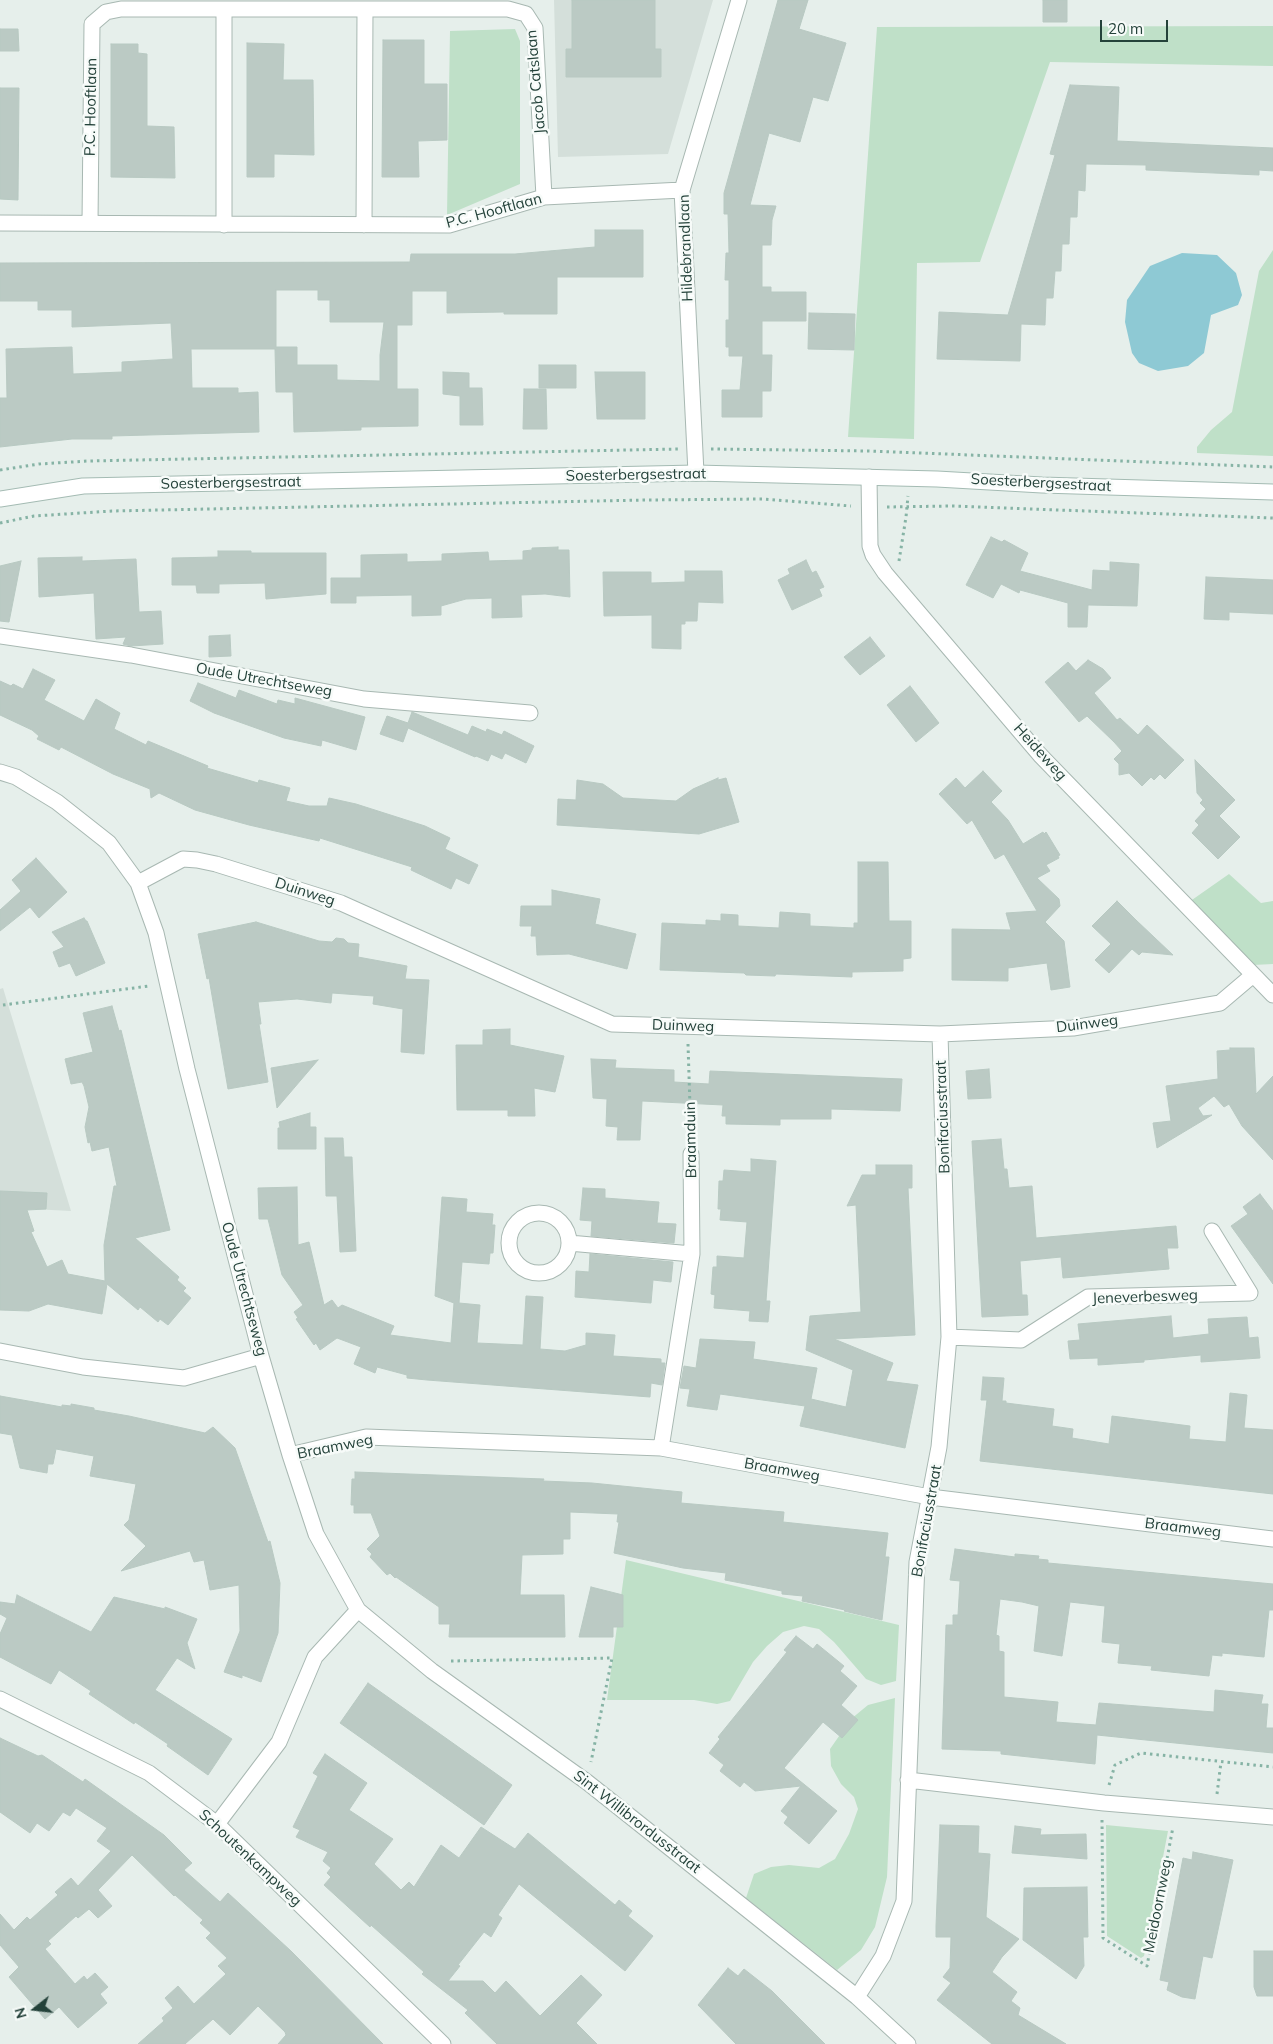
<!DOCTYPE html>
<style>
body{margin:0}
#map{position:relative;width:1273px;height:2044px;overflow:hidden;background:#e6efeb;font-family:Mulish,sans-serif}
canvas{display:block}
.north{position:absolute;left:10px;top:1984px;width:50px;height:50px;-webkit-text-stroke:4px #f7fbf9;paint-order:stroke;rotate:254deg;font-size:14px;font-weight:700;line-height:20px;text-align:center;color:#24423a}
.north::after{content:'';display:block;margin:auto;width:18px;height:22px;background:#24423a;clip-path:polygon(50% 0,100% 100%,50% 72%,0 100%)}
.scale{position:absolute;left:1100px;top:20px;width:68px;height:22px;box-sizing:border-box;border:2px solid #24423a;border-top:0;padding-left:6px;font-size:15px;line-height:18px;white-space:nowrap;color:#24423a;-webkit-text-stroke:4px #f7fbf9;paint-order:stroke}
</style>
<div id="map">
<canvas width="1273" height="2044"></canvas>
<div class="north">N</div>
<div class="scale">20 m</div>
</div>
<script>
const c = document.querySelector('canvas').getContext('2d');
c.lineJoin = 'round';
function fill(path, color) {
  c.fillStyle = color;
  c.fill(path, 'evenodd');
}
function poly(rows) {
  const path = new Path2D();
  for (const r of rows) {
    if (r.length === 3) {
      path.moveTo(r[0] + r[2], r[1]);
      path.arc(r[0], r[1], r[2], 0, 2 * Math.PI);
      continue;
    }
    path.moveTo(r[0], r[1]);
    for (let i = 2; i < r.length; i += 2) path.lineTo(r[i], r[i + 1]);
  }
  return path;
}
function trace(path, color, width, dash) {
  c.strokeStyle = color;
  c.lineWidth = width;
  c.lineCap = dash ? 'butt' : 'round';
  c.setLineDash(dash || []);
  c.stroke(path);
}
function drawText(font, color, halo, rows, align = 'center') {
  c.font = font + ' Mulish,sans-serif';
  c.lineWidth = 5;
  c.setLineDash([]);
  c.textBaseline = 'middle';
  c.strokeStyle = halo;
  c.fillStyle = color;
  for (const [text, x, y, turn = 0] of rows) {
    c.save();
    c.translate(x, y);
    c.rotate((+turn || 0) * Math.PI / 180);
    c.textAlign = isNaN(turn) ? turn : align;
    if (halo) c.strokeText(text, 0, 0);
    c.fillText(text, 0, 0);
    c.restore();
  }
}
fill(poly([
 [554,0,713,0,668,154,558,157],
 [3,988,71,1211,32,1209,0,1202,0,989]
]), '#d4dfda');
fill(poly([
 [1273,26,1273,66,1050,62,980,262,917,263,914,439,848,437,877,27],
 [515,29,520,41,520,184,447,215,450,31],
 [1273,250,1273,456,1197,453,1197,447,1211,430,1232,412,1259,271],
 [1229,874,1261,903,1273,901,1273,964,1253,965,1189,902],
 [626,1560,899,1625,896,1681,881,1685,866,1679,834,1642,819,1629,804,1626,783,1632,767,1646,753,1662,730,1701,717,1704,694,1700,607,1700],
 [895,1698,887,1877,875,1927,861,1950,837,1970,746,1898,754,1874,771,1867,789,1865,819,1868,835,1859,849,1834,858,1809,854,1797,841,1784,831,1766,830,1749,851,1719,868,1705],
 [1106,1825,1168,1831,1144,1956,1141,1958,1107,1936]
]), '#bfe0c8');
fill(poly([
 [1182,253,1217,255,1236,273,1242,295,1238,305,1211,315,1204,353,1188,366,1158,371,1139,363,1132,353,1125,322,1127,300,1150,266]
]), '#8ec9d4');
const building = poly([
 [572,0,655,0,655,49,661,49,661,77,566,77,566,49,572,49,572,0],
 [778,0,808,0,799,29,846,43,828,101,813,97,800,142,769,133,750,205,776,206,772,220,771,245,762,245,762,287,771,287,771,292,806,292,806,321,762,321,762,355,772,355,771,391,762,391,762,417,722,417,722,390,740,390,743,356,729,356,729,347,726,347,726,320,729,320,729,280,725,280,726,253,729,253,728,214,724,214,724,193,778,0],
 [1043,0,1067,0,1067,22,1043,22,1043,0],
 [0,29,18,29,19,51,0,51,0,29],
 [383,40,424,40,424,84,447,84,447,140,418,141,419,177,382,177,383,40],
 [247,43,284,44,283,80,313,80,314,155,274,154,274,177,247,177,247,43],
 [111,44,138,44,138,53,147,54,147,126,174,127,175,178,111,177,111,44],
 [1070,85,1119,87,1117,141,1273,148,1273,171,1259,170,1259,175,1146,170,1146,165,1086,164,1085,191,1078,190,1077,217,1070,217,1069,244,1062,244,1061,271,1055,271,1053,298,1046,298,1045,325,1021,324,1020,361,937,359,939,312,1008,315,1055,155,1050,154,1070,85],
 [0,88,19,88,18,200,0,199,0,88],
 [595,230,643,230,643,277,557,277,557,314,504,314,504,312,447,313,447,291,412,291,412,325,397,325,397,389,418,389,418,426,361,427,361,430,294,432,293,392,276,392,275,349,191,349,192,388,238,388,238,393,258,392,259,432,112,436,112,439,72,439,0,447,0,398,7,398,6,349,72,347,73,374,122,372,122,362,173,359,171,323,72,327,72,310,38,310,38,301,0,301,0,263,410,262,411,254,515,254,595,247,595,230],
 [276,290,318,290,318,300,330,300,330,322,384,322,380,355,380,381,337,380,337,365,297,365,297,347,276,347,276,290],
 [809,313,855,314,854,350,808,349,809,313],
 [539,365,576,365,576,388,539,388,539,365],
 [443,372,469,373,469,388,482,388,483,425,460,425,460,396,443,394,443,372],
 [595,372,645,372,645,419,597,419,595,372],
 [524,389,546,389,547,429,523,429,524,389],
 [991,537,1002,542,1004,540,1028,553,1020,571,1092,590,1093,570,1110,571,1110,562,1139,564,1137,606,1088,605,1087,627,1068,627,1068,603,1020,590,1019,593,1001,584,993,598,966,585,991,537],
 [558,547,558,550,569,550,570,597,545,594,521,595,522,617,492,618,492,598,466,599,441,606,441,615,412,616,412,595,356,596,356,603,331,603,331,578,361,578,361,555,407,554,407,562,442,561,442,554,488,552,489,561,523,560,523,551,532,550,532,548,558,547],
 [218,551,251,551,251,553,326,553,326,594,266,599,265,583,219,584,219,593,197,593,196,585,172,585,172,558,218,557,218,551],
 [82,557,82,561,136,559,139,612,161,611,163,644,131,646,123,644,126,637,96,639,94,593,39,597,38,558,82,557],
 [806,560,812,573,816,571,824,587,819,589,822,596,792,610,778,580,790,574,788,569,806,560],
 [21,561,9,622,0,621,0,566,21,561],
 [685,571,722,571,723,603,698,602,697,621,685,621,685,624,681,624,681,649,652,648,652,615,604,616,603,572,651,572,651,583,685,582,685,571],
 [1206,577,1273,580,1273,614,1229,612,1229,620,1204,619,1206,577],
 [230,635,231,656,209,657,209,636,230,635],
 [870,637,885,656,860,675,844,657,870,637],
 [1088,660,1103,669,1111,678,1094,693,1117,720,1120,718,1138,735,1147,725,1184,760,1165,779,1160,774,1154,780,1151,777,1142,786,1129,773,1119,775,1119,764,1114,759,1122,751,1114,742,1087,716,1079,722,1045,682,1068,662,1076,671,1088,660],
 [33,669,55,680,44,700,84,721,96,699,120,713,114,729,146,745,148,741,208,766,207,768,258,783,259,780,290,788,286,801,309,806,327,806,329,798,356,804,425,826,450,838,445,849,478,865,469,884,456,878,451,889,411,870,412,867,320,838,319,841,249,825,195,810,159,793,151,798,150,789,113,774,61,747,59,750,37,739,39,736,32,730,0,715,0,681,11,686,13,684,23,689,33,669],
 [198,683,236,698,239,690,277,704,278,700,295,704,295,698,365,717,356,750,322,740,321,746,284,738,214,713,190,701,198,683],
 [910,686,939,723,916,742,887,705,910,686],
 [412,712,468,735,472,726,486,732,487,729,502,735,504,731,534,746,526,763,505,753,502,759,491,754,488,761,476,756,475,757,408,728,403,742,380,734,387,716,408,723,412,712],
 [1195,760,1235,800,1219,816,1240,837,1218,859,1192,833,1199,825,1195,821,1206,809,1200,803,1203,800,1197,793,1195,760],
 [983,771,1002,791,991,802,1008,820,1023,844,1043,832,1044,834,1046,832,1060,855,1058,856,1059,858,1046,865,1050,871,1037,878,1059,899,1060,906,1045,922,1064,941,1070,987,1051,990,1047,963,1008,968,1008,981,952,980,952,929,1011,930,1006,913,1037,911,1004,854,995,859,972,820,967,824,939,794,956,778,965,788,983,771],
 [718,778,718,780,726,778,739,822,699,834,557,825,558,799,576,800,577,780,603,784,623,798,676,801,693,789,718,778],
 [36,858,67,892,39,918,30,907,0,931,0,910,21,891,12,880,36,858],
 [858,862,888,862,889,921,911,921,911,958,903,959,903,971,852,972,852,977,776,974,775,976,746,975,744,973,660,970,662,923,706,925,706,920,721,921,721,914,738,915,738,926,779,928,780,912,810,914,810,926,854,928,854,923,858,923,858,862],
 [552,890,600,899,595,924,636,934,627,969,569,954,537,955,536,936,531,936,532,926,520,926,521,906,552,906,552,890],
 [1117,901,1136,920,1173,955,1142,952,1139,955,1132,949,1109,973,1095,960,1111,944,1092,926,1117,901],
 [84,918,86,921,87,921,105,963,76,976,70,963,59,967,53,952,64,947,52,932,84,918],
 [256,922,319,941,332,942,336,938,344,939,348,943,359,944,358,957,407,966,405,979,429,980,424,1054,401,1052,403,1009,373,1004,374,996,332,993,331,1003,297,999,258,1002,261,1024,259,1024,268,1082,228,1089,209,978,207,979,198,934,256,922],
 [112,1006,119,1031,121,1030,170,1230,135,1238,179,1277,177,1280,186,1288,183,1291,191,1298,168,1325,160,1319,158,1322,140,1307,138,1310,107,1284,102,1314,48,1304,29,1311,0,1310,0,1191,47,1193,46,1209,27,1210,34,1231,31,1232,47,1267,62,1260,68,1274,105,1281,104,1245,114,1186,117,1186,109,1147,92,1151,90,1142,88,1143,85,1127,89,1107,84,1086,82,1082,71,1084,65,1059,93,1052,83,1013,112,1006],
 [510,1029,510,1045,564,1056,555,1092,534,1088,535,1116,508,1116,508,1110,457,1110,456,1045,483,1045,483,1030,510,1029],
 [1230,1048,1254,1048,1256,1094,1273,1076,1273,1160,1242,1126,1229,1104,1224,1107,1214,1096,1198,1108,1203,1116,1212,1115,1157,1148,1153,1123,1171,1121,1166,1086,1218,1079,1217,1051,1230,1050,1230,1048],
 [591,1059,616,1060,615,1068,674,1070,674,1082,709,1084,710,1071,902,1079,900,1111,831,1109,831,1119,780,1119,780,1125,726,1124,726,1116,722,1116,723,1105,642,1101,640,1140,617,1140,618,1127,606,1126,607,1099,593,1098,591,1059],
 [318,1060,277,1108,271,1068,318,1060],
 [989,1069,991,1098,968,1099,966,1071,989,1069],
 [310,1113,310,1127,316,1127,316,1149,278,1149,278,1128,280,1128,279,1122,310,1113],
 [325,1138,343,1138,344,1157,352,1157,356,1251,340,1252,337,1196,326,1196,325,1138],
 [1001,1139,1004,1169,1007,1169,1009,1188,1032,1186,1036,1238,1176,1226,1178,1248,1167,1248,1169,1269,1063,1278,1061,1257,1020,1261,1022,1295,1027,1295,1028,1315,982,1317,972,1141,1001,1139],
 [751,1159,776,1161,766,1301,770,1301,768,1322,749,1321,750,1311,714,1308,715,1295,711,1294,713,1267,717,1267,717,1256,744,1258,747,1222,720,1220,721,1209,718,1209,719,1181,723,1181,724,1170,751,1172,751,1159],
 [876,1165,912,1165,912,1188,908,1188,915,1335,834,1339,893,1363,886,1381,918,1385,905,1448,800,1426,805,1406,720,1394,717,1410,687,1406,690,1389,680,1388,684,1366,696,1368,700,1339,755,1342,753,1359,817,1368,811,1399,846,1407,853,1370,806,1350,810,1316,861,1312,856,1205,847,1206,862,1175,876,1175,876,1165],
 [297,1187,298,1245,309,1242,324,1305,332,1300,338,1308,342,1305,394,1326,390,1335,451,1343,454,1303,435,1296,442,1197,467,1199,466,1212,493,1214,492,1225,495,1225,493,1253,490,1253,489,1264,462,1262,459,1303,480,1305,477,1343,523,1345,526,1296,543,1297,540,1349,565,1351,586,1345,586,1333,615,1335,613,1356,661,1359,661,1363,665,1363,662,1385,651,1383,650,1397,427,1380,407,1378,407,1375,377,1367,375,1373,354,1364,361,1347,337,1338,320,1350,316,1343,314,1345,296,1319,298,1318,294,1312,303,1305,282,1275,268,1219,259,1219,258,1188,297,1187],
 [583,1188,605,1189,605,1198,659,1202,657,1223,676,1224,674,1243,591,1236,592,1221,580,1220,583,1188],
 [1260,1194,1273,1211,1273,1284,1231,1226,1248,1214,1243,1207,1260,1194],
 [590,1254,673,1262,671,1282,653,1280,651,1303,575,1297,576,1271,589,1272,590,1254],
 [1171,1316,1173,1338,1209,1334,1208,1319,1247,1317,1249,1338,1258,1337,1260,1358,1201,1362,1201,1355,1144,1360,1144,1362,1098,1365,1098,1358,1070,1359,1068,1341,1080,1340,1078,1324,1171,1316],
 [983,1377,1004,1378,1002,1401,1006,1401,1006,1403,1054,1409,1052,1426,1073,1429,1072,1438,1109,1444,1112,1416,1190,1426,1189,1439,1226,1442,1230,1393,1247,1395,1244,1428,1273,1430,1273,1494,980,1461,987,1400,981,1400,983,1377],
 [0,1396,62,1407,62,1405,71,1406,71,1404,94,1408,94,1410,129,1416,205,1433,213,1427,235,1448,268,1542,270,1541,280,1583,278,1633,261,1682,242,1675,242,1678,224,1672,240,1631,239,1585,210,1590,204,1560,194,1562,190,1551,121,1571,146,1546,124,1525,129,1520,136,1484,90,1476,94,1456,56,1449,53,1464,48,1464,47,1473,20,1468,12,1435,0,1433,0,1396],
 [355,1472,544,1479,543,1481,592,1483,682,1492,681,1503,784,1512,783,1522,888,1533,885,1557,889,1557,882,1620,844,1611,845,1610,802,1601,803,1596,782,1594,782,1591,725,1580,726,1573,683,1568,614,1553,619,1522,617,1522,618,1514,570,1512,570,1539,563,1539,563,1554,522,1555,520,1595,564,1595,565,1637,449,1637,450,1624,439,1624,439,1607,396,1577,395,1578,390,1573,387,1575,370,1557,372,1554,367,1549,380,1536,371,1513,354,1513,354,1505,351,1505,352,1479,355,1479,355,1472],
 [955,1549,1015,1557,1015,1554,1039,1556,1038,1559,1048,1560,1048,1563,1273,1584,1273,1610,1269,1610,1264,1657,1222,1653,1222,1656,1212,1655,1209,1676,1151,1670,1152,1666,1118,1663,1120,1644,1102,1642,1105,1606,1070,1602,1062,1656,1034,1651,1039,1606,1022,1602,1000,1599,996,1635,999,1636,999,1651,1004,1652,1004,1697,1058,1702,1056,1722,1096,1725,1099,1703,1214,1712,1215,1690,1263,1695,1261,1704,1268,1704,1266,1728,1273,1728,1273,1753,1097,1735,1095,1764,1001,1754,1001,1751,942,1749,946,1625,953,1625,953,1615,958,1615,960,1581,950,1580,955,1549],
 [591,1587,623,1595,623,1627,613,1627,613,1637,579,1637,591,1587],
 [17,1595,91,1632,114,1597,165,1609,165,1607,197,1619,187,1643,195,1669,177,1658,155,1690,232,1739,208,1775,167,1746,168,1744,135,1722,134,1724,89,1694,91,1691,59,1670,51,1684,0,1657,0,1634,7,1618,0,1614,0,1602,15,1604,17,1595],
 [796,1636,813,1649,817,1644,844,1666,840,1671,857,1686,841,1705,858,1720,842,1738,823,1722,784,1768,837,1811,809,1844,784,1823,788,1817,781,1811,801,1786,755,1791,744,1782,740,1787,720,1771,724,1765,709,1753,720,1739,718,1737,787,1652,784,1650,796,1636],
 [368,1683,512,1785,484,1825,340,1723,368,1683],
 [0,1738,38,1756,42,1755,83,1782,85,1779,164,1835,192,1863,184,1870,220,1902,228,1893,291,1951,383,2044,278,2044,286,2035,285,2032,258,2006,230,2035,213,2019,185,2044,138,2044,164,2021,162,2018,173,2008,165,1998,178,1986,194,2004,226,1974,218,1966,227,1958,206,1938,211,1933,200,1923,203,1920,175,1895,174,1896,132,1855,98,1890,112,1906,98,1918,89,1909,78,1918,76,1916,48,1941,51,1944,45,1949,75,1984,84,1976,87,1980,95,1973,108,1987,100,1994,107,2003,78,2028,59,2007,45,2019,9,1977,19,1967,0,1945,0,1914,14,1930,27,1917,30,1920,58,1895,55,1892,71,1878,78,1886,111,1851,97,1841,107,1828,76,1808,70,1816,63,1812,49,1831,37,1823,30,1833,0,1812,0,1738],
 [325,1754,367,1783,349,1810,393,1839,374,1864,401,1890,409,1882,414,1887,441,1845,459,1858,481,1827,515,1849,528,1833,615,1905,619,1900,632,1911,628,1916,653,1936,625,1971,519,1884,498,1915,502,1918,491,1937,484,1932,458,1965,460,1966,448,1981,483,1981,495,1993,506,1981,540,2016,581,1975,602,1995,576,2023,597,2044,497,2044,465,2013,468,2010,422,1974,424,1972,371,1925,370,1927,324,1885,331,1877,327,1873,331,1868,323,1861,328,1852,296,1837,300,1830,293,1827,318,1776,313,1773,325,1754],
 [940,1825,979,1826,978,1853,990,1854,986,1917,1019,1939,1002,1957,992,1972,1017,1992,1011,2001,1020,2008,1018,2015,1066,2044,992,2044,937,2000,951,1983,943,1977,950,1968,951,1937,936,1937,936,1926,940,1825],
 [1015,1826,1041,1829,1040,1835,1086,1834,1087,1859,1012,1853,1015,1826],
 [1193,1852,1233,1860,1212,1958,1203,1956,1195,1999,1182,1997,1167,1990,1169,1982,1160,1980,1183,1858,1192,1860,1193,1852],
 [1087,1887,1088,1937,1083,1937,1084,1966,1076,1979,1023,1940,1024,1888,1087,1887],
 [1254,1951,1273,1951,1273,1996,1257,1996,1254,1987,1254,1951],
 [728,1968,738,1976,744,1969,772,1991,825,2044,736,2044,698,2005,728,1968]
]);
fill(building, '#bbcac4');
trace(building, '#b8c9c2', 1);
const minor = poly([
 [224,9,224,225],
 [0,223,449,225,544,197,682,190],
 [90,223,92,24,106,12,121,9,508,9,526,14,535,28,544,197],
 [364,225,365,10],
 [696,473,682,190,739,0],
 [869,477,870,546,873,555,885,573,1040,755,1273,995],
 [0,636,131,655,364,699,530,713],
 [0,772,16,777,57,802,109,843,138,883,156,933,187,1069,261,1356,290,1455,316,1534,358,1610,315,1657,279,1742,217,1824],
 [138,883,183,859,197,860,216,864,341,903,612,1024,940,1034,1073,1028,1220,1003,1253,975],
 [539,1243,30],
 [569,1243,692,1254],
 [949,1337,1021,1340,1088,1297,1250,1293,1212,1231],
 [0,1351,83,1367,184,1378,261,1356],
 [661,1448,692,1254,691,1154],
 [290,1455,366,1437,661,1448,930,1497,1273,1539],
 [358,1610,432,1671,587,1782,857,1997,908,2044],
 [0,1699,149,1773,217,1824,443,2044],
 [908,1780,1104,1803,1273,1817],
 [857,1997,883,1956,904,1901,917,1562,939,1447,949,1337,940,1034]
]);
const secondary = poly([
 [0,499,83,486,696,473,937,479,1042,485,1273,492]
]);
trace(minor, '#a8b8b2', 17);
trace(secondary, '#a4bbb3', 17);
trace(poly([
 [711,449,869,451,1273,467],
 [0,470,39,464,88,461,678,449],
 [887,507,952,506,1273,518],
 [0,523,34,516,112,511,645,500,763,499,851,506],
 [899,561,906,517,908,496],
 [3,1005,149,986],
 [688,1044,691,1138],
 [451,1661,612,1658,591,1762],
 [1109,1785,1115,1765,1141,1753,1273,1767],
 [1217,1794,1221,1762],
 [1102,1820,1103,1938,1147,1966,1173,1827]
]), '#86b3a5', 3, [2.5, 4]);
trace(minor, '#fff', 15);
trace(secondary, '#fff', 15);
drawText('15px', '#24423a', '#f7fbf9', [
 ["Jacob Catslaan",536,82,-95],
 ["P.C. Hooftlaan",91,107,-89],
 ["P.C. Hooftlaan",494,211,-15],
 ["Hildebrandlaan",686,248,-92],
 ["Soesterbergsestraat",636,475,-1],
 ["Soesterbergsestraat",231,483,-1],
 ["Soesterbergsestraat",1041,483,3],
 ["Oude Utrechtseweg",264,680,10],
 ["Heideweg",1040,752,48],
 ["Duinweg",305,892,18],
 ["Duinweg",1087,1024,-7],
 ["Duinweg",683,1026,2],
 ["Bonifaciusstraat",943,1117,-92],
 ["Braamduin",691,1140,-91],
 ["Oude Utrechtseweg",244,1289,75],
 ["Jeneverbesweg",1145,1297,-2],
 ["Braamweg",335,1447,-11],
 ["Braamweg",782,1470,10],
 ["Bonifaciusstraat",927,1521,-80],
 ["Braamweg",1183,1528,7],
 ["Sint Willibrordusstraat",637,1822,38],
 ["Schoutenkampweg",250,1858,43],
 ["Meidoornweg",1158,1906,-79]
]);
</script>
